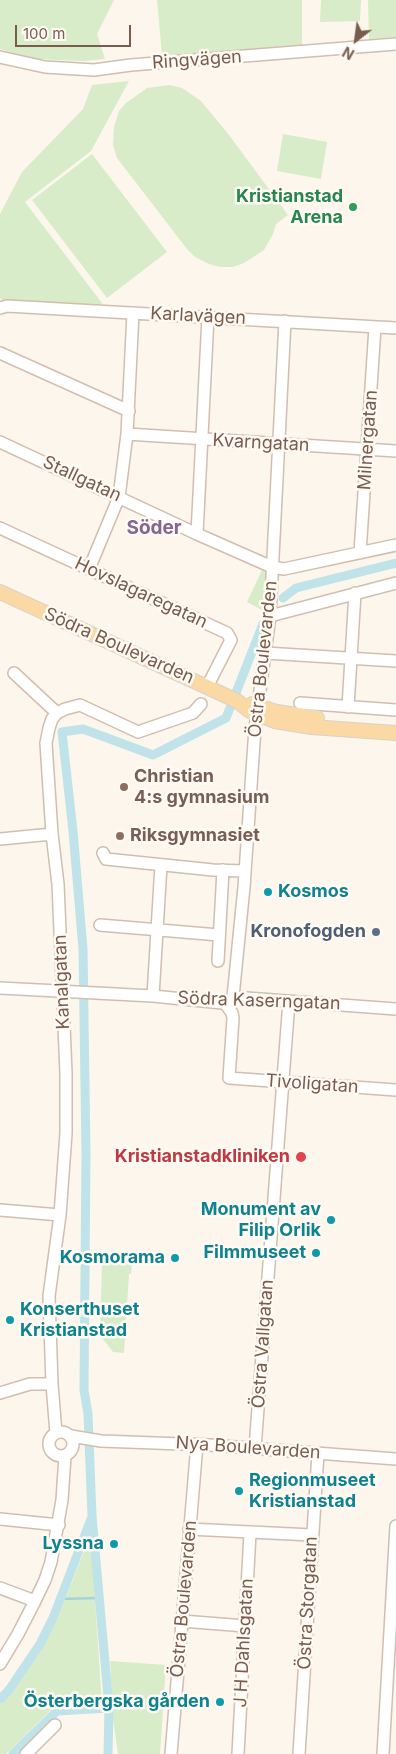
<!DOCTYPE html>
<meta charset="utf-8">
<style>
body{margin:0}
#map{position:relative;width:396px;height:1754px;overflow:hidden;background:#fdf6ec;font-family:Inter,sans-serif}
canvas{display:block}
.north{position:absolute;left:331px;top:15px;width:50px;height:50px;-webkit-text-stroke:4px #fffaf3;paint-order:stroke;rotate:210deg;font-size:14px;font-weight:700;line-height:20px;text-align:center;color:#7a5c4d}
.north::after{content:'';display:block;margin:auto;width:18px;height:22px;background:#7a5c4d;clip-path:polygon(50% 0,100% 100%,50% 72%,0 100%)}
.scale{position:absolute;left:15px;top:25px;width:116px;height:22px;box-sizing:border-box;border:2px solid #7a5c4d;border-top:0;padding-left:6px;font-size:15px;line-height:18px;white-space:nowrap;color:#7a5c4d;-webkit-text-stroke:4px #fffaf3;paint-order:stroke}
</style>
<div id="map">
<canvas width="396" height="1754"></canvas>
<div class="north">N</div>
<div class="scale">100 m</div>
</div>
<script>
const c = document.querySelector('canvas').getContext('2d');
c.lineJoin = 'round';
function fill(path, color) {
  c.fillStyle = color;
  c.fill(path, 'evenodd');
}
function poly(rows) {
  const path = new Path2D();
  for (const r of rows) {
    if (r.length === 3) {
      path.moveTo(r[0] + r[2], r[1]);
      path.arc(r[0], r[1], r[2], 0, 2 * Math.PI);
      continue;
    }
    path.moveTo(r[0], r[1]);
    for (let i = 2; i < r.length; i += 2) path.lineTo(r[i], r[i + 1]);
  }
  return path;
}
function trace(path, color, width, dash) {
  c.strokeStyle = color;
  c.lineWidth = width;
  c.lineCap = dash ? 'butt' : 'round';
  c.setLineDash(dash || []);
  c.stroke(path);
}
function drawText(font, color, halo, rows, align = 'center') {
  c.font = font + ' Inter,sans-serif';
  c.lineWidth = 5;
  c.setLineDash([]);
  c.textBaseline = 'middle';
  c.strokeStyle = halo;
  c.fillStyle = color;
  for (const [text, x, y, turn = 0] of rows) {
    c.save();
    c.translate(x, y);
    c.rotate((+turn || 0) * Math.PI / 180);
    c.textAlign = isNaN(turn) ? turn : align;
    if (halo) c.strokeText(text, 0, 0);
    c.fillText(text, 0, 0);
    c.restore();
  }
}
fill(poly([
 [0,0,114,0,97,34,105,59,83,61,34,59,0,49],
 [157,0,302,0,302,47,162,55],
 [321,0,361,0,360,21,320,22],
 [368,0,396,0,396,37,369,39],
 [129,81,91,151,25,202,102,303,97,311,7,306,0,298,0,214,22,172,83,109,92,85],
 [169,85,182,88,201,101,229,135,288,215,276,224,273,234,264,250,244,263,233,267,220,267,209,264,195,257,187,249,117,158,113,145,114,127,119,111,126,103,147,88],
 [283,134,327,142,321,179,277,171],
 [92,154,167,252,107,298,32,200],
 [262,570,267,573,266,612,247,602],
 [102,1261,132,1264,131,1274,129,1274,124,1353,113,1352,100,1335],
 [88,1541,91,1541,102,1704,56,1705,6,1754,0,1754,0,1704,11,1692,43,1646,57,1620],
 [110,1661,166,1665,160,1754,118,1754,113,1719]
]), '#d8ecc9');
trace(poly([
 [60,1599,99,1598]
]), '#a5d3da', 2.5);
trace(poly([
 [283,598,296,588,396,563],
 [0,1699,9,1690,40,1644,53,1618,91,1519],
 [13,1754,57,1711,109,1708],
 [108,1754,109,1708,92,1516,88,1414,84,1390,86,1154,83,949,73,831,62,732,83,729,153,755,226,718,263,624]
]), '#bfe3e8', 9);
const minor = poly([
 [0,57,45,67,94,70,131,65,396,44],
 [0,308,7,306,396,328],
 [0,353,129,411],
 [127,434,396,451],
 [0,442,197,534,272,567,284,569,396,545],
 [0,528,227,633,231,640,207,687],
 [197,534,208,317],
 [360,553,375,327],
 [89,569,119,497,127,434,133,313],
 [270,616,396,583],
 [265,653,396,661],
 [14,673,57,713],
 [300,703,396,710],
 [348,707,355,593],
 [0,839,52,834],
 [103,853,106,859,213,870,244,871],
 [100,925,219,935],
 [218,961,223,870],
 [0,988,153,996,222,1003,230,1001,233,997,396,1009],
 [153,996,161,865],
 [233,997,244,887,255,728,270,616,285,321],
 [225,1003,232,1013,233,1018,229,1078,396,1090],
 [0,1210,60,1215],
 [0,1393,30,1384,52,1384],
 [61,1444,12],
 [56,1433,52,1384,49,1296,60,1215,66,1133,66,1073,58,884,52,834,46,743,49,728,52,719,57,713,65,709,80,705,138,732,193,713,201,704],
 [71,1436,101,1441,209,1445,396,1459],
 [255,1448,289,1001],
 [0,1519,59,1525],
 [189,1529,312,1535],
 [0,1588,35,1601],
 [182,1621,245,1626],
 [0,1664,18,1634,35,1601,45,1580,51,1562,62,1500,65,1456],
 [26,1754,55,1725],
 [171,1754,197,1444],
 [238,1754,250,1533],
 [299,1754,318,1453],
 [383,1754,396,1526]
]);
const major = poly([
 [0,592,207,687,237,701,250,711,275,721,311,727,396,733],
 [252,704,277,712,317,718]
]);
trace(minor, '#d1beb0', 14);
trace(major, '#dad1cd', 16);
trace(minor, '#fff', 11);
trace(major, '#fbd9a5', 14);
for (const [x, y, r, color] of [
 [353,207,5,"#2e9e5b"],
 [124,787,5,"#8d6e63"],
 [120,836,5,"#8d6e63"],
 [268,892,5,"#0f9aa8"],
 [376,932,5,"#5c6f8a"],
 [301,1157,6,"#e0444e"],
 [331,1220,5,"#0f9aa8"],
 [316,1253,5,"#0f9aa8"],
 [175,1258,5,"#0f9aa8"],
 [10,1320,5,"#0f9aa8"],
 [239,1491,5,"#0f9aa8"],
 [114,1544,5,"#0f9aa8"],
 [220,1702,5,"#0f9aa8"]
]) {
  const dot = new Path2D();
  dot.arc(x, y, r, 0, 2 * Math.PI);
  c.fillStyle = color;
  c.fill(dot);
  trace(dot, '#fffaf3', 2);
}
drawText('18px', '#7a5c4d', '#fffaf3', [
 ["Ringvägen",197,60,-4],
 ["Karlavägen",198,316,3],
 ["Milnergatan",368,440,-86],
 ["Kvarngatan",261,443,3],
 ["Stallgatan",82,479,25],
 ["Hovslagaregatan",141,593,25],
 ["Södra Boulevarden",119,646,24],
 ["Östra Boulevarden",263,659,-84],
 ["Kanalgatan",62,982,-92],
 ["Södra Kaserngatan",259,1001,2],
 ["Tivoligatan",312,1084,4],
 ["Östra Vallgatan",263,1344,-86],
 ["Nya Boulevarden",248,1448,4],
 ["Östra Boulevarden",184,1599,-85],
 ["Östra Storgatan",308,1603,-87],
 ["J H Dahlsgatan",244,1643,-87]
]);
drawText('bold 18px', '#27864d', '#fffaf3', [
 ["Kristianstad",343,197],
 ["Arena",343,218]
], 'right');
drawText('bold 18px', '#785e54', '#fffaf3', [
 ["Christian",134,777],
 ["4:s gymnasium",134,798],
 ["Riksgymnasiet",130,836]
], 'left');
drawText('bold 18px', '#0d838f', '#fffaf3', [
 ["Kosmos",278,892,"left"],
 ["Monument av",321,1210],
 ["Filip Orlik",321,1231],
 ["Filmmuseet",306,1253],
 ["Kosmorama",165,1258],
 ["Konserthuset",20,1310,"left"],
 ["Kristianstad",20,1331,"left"],
 ["Regionmuseet",249,1481,"left"],
 ["Kristianstad",249,1502,"left"],
 ["Lyssna",104,1544],
 ["Österbergska gården",210,1702]
], 'right');
drawText('bold 18px', '#4e5e75', '#fffaf3', [
 ["Kronofogden",366,932]
], 'right');
drawText('bold 18px', '#be3a42', '#fffaf3', [
 ["Kristianstadkliniken",290,1157]
], 'right');
drawText('bold 19px', '#846695', '#fffaf3', [
 ["Söder",154,528]
]);
</script>
